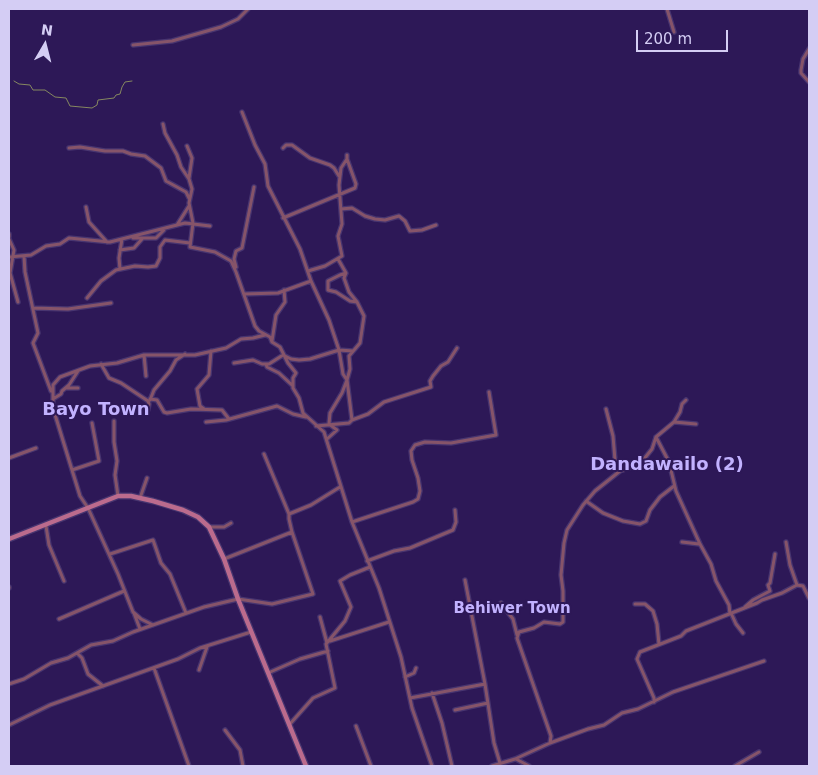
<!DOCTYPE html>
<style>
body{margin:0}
#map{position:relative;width:818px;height:775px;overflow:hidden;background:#2d1857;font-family:"DejaVu Sans",sans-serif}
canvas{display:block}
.frame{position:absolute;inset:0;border:10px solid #d4cdf4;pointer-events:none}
.north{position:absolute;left:20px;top:20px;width:50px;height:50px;-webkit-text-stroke:4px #2d1857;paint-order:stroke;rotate:8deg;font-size:14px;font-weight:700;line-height:20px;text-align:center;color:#d4cdf4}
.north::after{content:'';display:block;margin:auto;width:18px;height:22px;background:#d4cdf4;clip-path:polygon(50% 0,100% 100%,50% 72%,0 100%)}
.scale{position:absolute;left:636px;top:30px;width:92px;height:22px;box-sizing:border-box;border:2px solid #d4cdf4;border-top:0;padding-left:6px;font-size:15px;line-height:18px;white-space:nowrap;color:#d4cdf4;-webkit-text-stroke:4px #2d1857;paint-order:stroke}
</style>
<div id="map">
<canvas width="818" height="775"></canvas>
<div class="frame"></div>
<div class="north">N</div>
<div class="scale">200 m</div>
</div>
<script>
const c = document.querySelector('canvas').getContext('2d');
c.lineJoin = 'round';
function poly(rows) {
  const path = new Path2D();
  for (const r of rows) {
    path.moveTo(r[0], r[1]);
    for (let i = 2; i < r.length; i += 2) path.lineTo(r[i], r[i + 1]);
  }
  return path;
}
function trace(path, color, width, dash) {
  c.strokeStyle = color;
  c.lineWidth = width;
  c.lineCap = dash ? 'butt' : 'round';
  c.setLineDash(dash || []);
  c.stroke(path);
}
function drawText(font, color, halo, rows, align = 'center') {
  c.font = font + ' "DejaVu Sans",sans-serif';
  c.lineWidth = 4;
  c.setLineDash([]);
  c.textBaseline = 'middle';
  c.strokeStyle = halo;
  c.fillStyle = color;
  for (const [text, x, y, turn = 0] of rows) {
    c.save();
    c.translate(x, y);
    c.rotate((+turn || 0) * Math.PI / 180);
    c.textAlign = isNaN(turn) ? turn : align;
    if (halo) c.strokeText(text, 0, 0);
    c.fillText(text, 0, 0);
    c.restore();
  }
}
trace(poly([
 [14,81,19,84,30,85,33,90,45,90,55,97,66,98,70,106,92,108,97,105,98,100,114,98,116,95,120,94,122,87,125,82,132,81]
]), '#868860', 1);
const minor = poly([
 [667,9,674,32],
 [133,45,172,41,221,27,238,19,248,9],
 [809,49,803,59,801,70,801,73,809,82],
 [242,112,255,145,265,164,268,186,300,249,311,281,329,320,339,350,343,374,347,380,352,420,349,423,316,426],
 [163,124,165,133,177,155,181,167,189,179,192,189,189,203,193,223,190,247,215,252,231,261,236,272,255,326,259,331,270,337,272,342,280,347,288,363,296,373,293,378,293,388,299,398,303,413,324,432,352,522,379,588,401,657,412,708,432,766],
 [187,146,192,158,189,178],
 [69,148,80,147,105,151,123,151,131,154,145,156,161,168,166,181,186,192,189,198],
 [283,148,286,145,292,145,310,158,330,165,334,168,339,176],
 [86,207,89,222,107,242],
 [341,209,352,208,365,216,375,219,385,220,399,216,405,221,410,231,422,230,436,225],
 [283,218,355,188,356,184,347,159],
 [177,225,189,206],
 [9,237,9,234],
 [133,238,156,238,164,230],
 [9,239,14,250,10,273,18,302],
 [120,250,134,248,142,239],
 [24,256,25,272,38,333,33,343,51,391],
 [9,257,31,255,46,246,60,244,69,238,110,242,185,223,210,226],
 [236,267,234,259,236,251,242,248,254,187],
 [120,269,119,258,122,239],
 [308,271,325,266,342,256,338,236,342,224,339,185,341,168,347,159,347,155],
 [346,273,340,275,328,281,328,290,336,292,350,301,357,302],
 [244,294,278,293,311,281],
 [87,298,101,281,116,270,135,266,148,267,156,266,160,258,160,247,165,240,190,243],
 [33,308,68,309,111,303],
 [272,341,276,315,285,302,284,290],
 [144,355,146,376],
 [234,363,253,360,262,364,269,364,283,355,291,359,299,360,310,359,339,350,353,351],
 [101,364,109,378,121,383,148,401,149,404,148,410],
 [266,364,267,367,279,373,293,386],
 [66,388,78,388],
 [53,399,61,394,62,391,69,385,78,371],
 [150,399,157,400,164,412,167,413,191,409,222,410,229,419],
 [150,400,154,390,170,371,176,360,185,354],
 [204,409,200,406,197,389,209,375,211,351],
 [352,420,368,414,384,402,431,387,430,381,433,376,441,366,448,362,457,348],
 [114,421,114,442,117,461,115,475,118,496],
 [206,422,226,420,277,406,293,414,306,417],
 [674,422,696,424],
 [656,437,669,462,676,491,700,544,711,564,716,581,729,605,730,614],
 [327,439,337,430,329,424,330,413,342,393,347,380,350,369,349,356,360,343,364,316,357,302,349,292,344,278,346,273,338,259],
 [264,454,289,514,289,519,292,532],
 [9,458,36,448],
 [72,470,99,461,92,423],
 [620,471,636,466,644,459,652,449,656,437,674,422,680,412,682,404,686,400],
 [140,498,147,478],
 [586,501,603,513,623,521,640,524,646,521,650,510,660,497,674,486],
 [289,514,311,505,340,487],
 [352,522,413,502,418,499,420,491,418,478,412,460,411,451,415,445,425,442,451,443,496,435,489,392],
 [46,526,49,545,64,581],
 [209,527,224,527,231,523],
 [682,542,699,544],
 [786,542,790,565,797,585,803,586,809,598],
 [110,554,153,540,161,563,170,574,186,613],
 [367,561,394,551,410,548,453,530,456,522,455,510],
 [465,580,485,684,494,743,500,763],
 [9,587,9,588],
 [501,603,513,619,517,635],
 [635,604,645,604,653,611,657,624,659,644],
 [745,607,753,600,770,591,768,585,770,583,775,554],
 [134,613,140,629],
 [731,613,736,624,743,633],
 [320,617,327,643],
 [59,619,124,591],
 [153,625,141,619,133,612,118,574,88,508,80,496,53,408,53,385,60,377,90,366,117,363,144,355,195,355,226,348,241,339,253,338,265,335],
 [330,641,389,622],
 [77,653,82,658,88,674,103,686],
 [154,668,189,766],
 [199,670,207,647],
 [268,673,300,659,328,651],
 [405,677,414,673,416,668],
 [9,684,24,679,51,663,68,658,91,645,113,641,133,632,204,607,238,599,272,604,313,594,292,532,224,559],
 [432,693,442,723,452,766],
 [410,698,485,684],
 [654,702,654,698,637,659,640,652,681,636,686,631,757,603,762,600,782,593,797,585],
 [455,710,488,703],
 [9,725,50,705,178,659,200,648,251,632],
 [289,725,313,698,335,688,326,644,345,621,351,607,340,581,350,575,370,567],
 [356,726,371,766],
 [225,730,240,750,243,766],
 [550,743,551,736,517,638,519,632,534,628,544,622,560,624,563,622,563,591,561,575,564,543,567,530,583,505,595,491,620,471,615,460,613,436,606,409],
 [516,759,529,766],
 [492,766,515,759,550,743,588,729,604,725,622,713,638,709,673,692,764,661],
 [735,766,759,752]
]);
const secondary = poly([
 [9,539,118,496,131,496,153,501,183,510,198,517,209,527,224,559,238,599,306,766]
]);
trace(minor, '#483570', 5.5);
trace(secondary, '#483570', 7);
trace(minor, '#865469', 3);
trace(secondary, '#bb6b8d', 4.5);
drawText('bold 15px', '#c2b2ff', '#2d1857', [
 ["Behiwer Town",512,609]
]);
drawText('bold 18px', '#c2b2ff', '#2d1857', [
 ["Bayo Town",96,410],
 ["Dandawailo (2)",667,465]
]);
</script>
